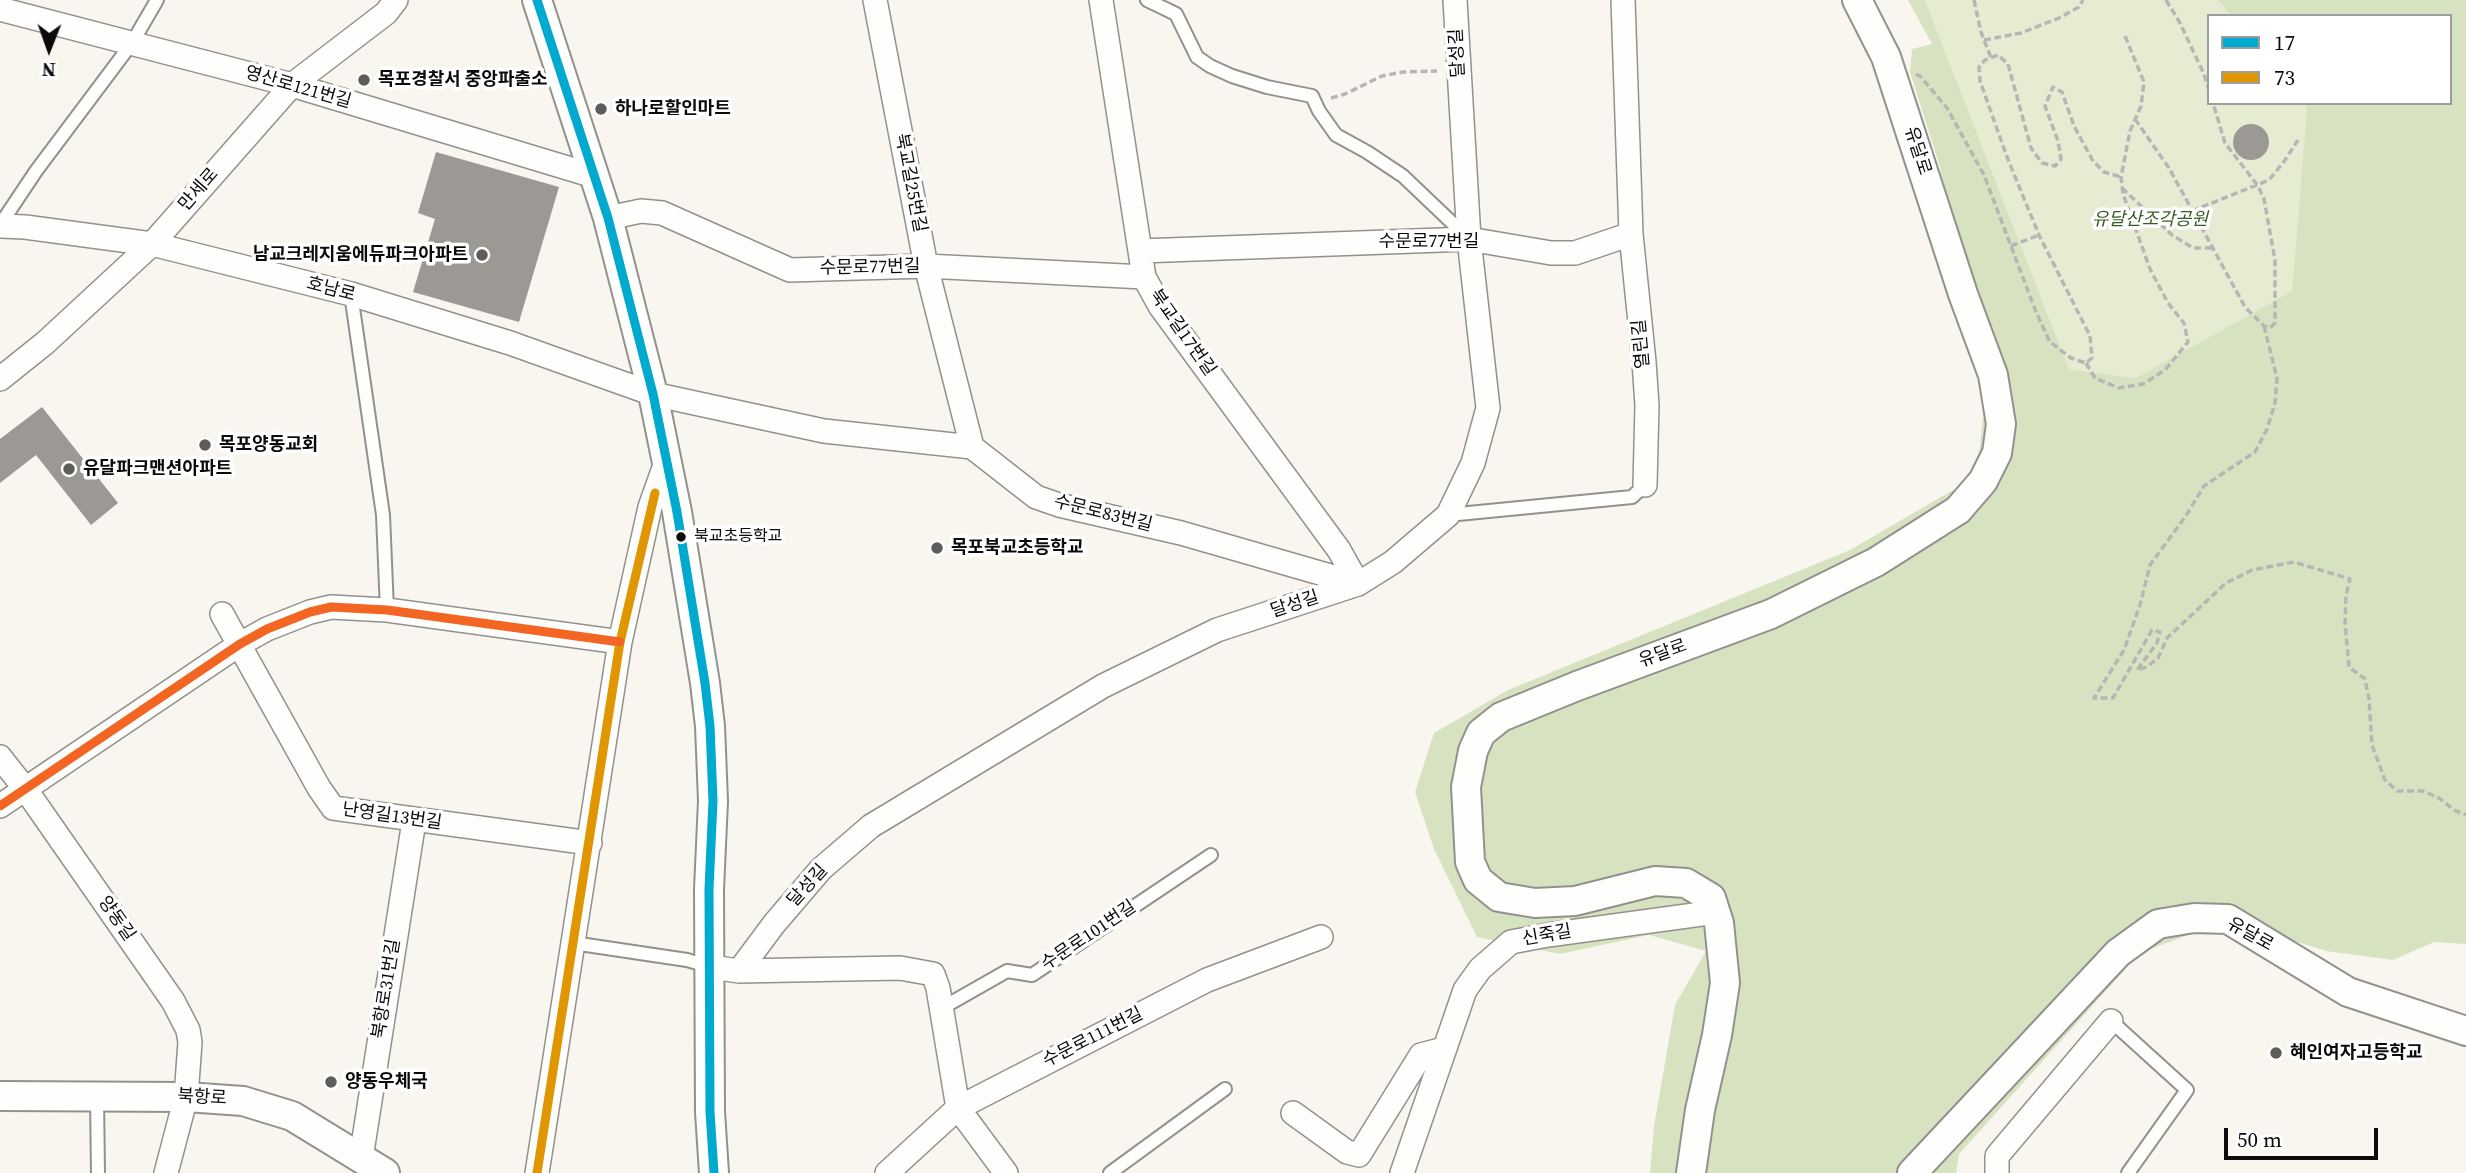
<!DOCTYPE html>
<meta charset="utf-8">
<style>
body{margin:0}
#map{position:relative;width:2466px;height:1173px;overflow:hidden;background:#f9f6ef;font-family:"Source Serif 4",serif}
canvas{display:block}
.legend{position:absolute;left:2207px;top:14px;width:245px;height:91px;box-sizing:border-box;background:#fff;border:2px solid #9d9d9d;margin:0;padding:9px 12px;list-style:none;font-size:21px;color:#0b0b0b}
.legend li{display:flex;align-items:center;gap:14px;height:35px}
.legend b{width:35px;border:2px solid #9d9d9d}
.north{position:absolute;left:14px;top:14px;width:70px;height:70px;-webkit-text-stroke:5px #fff;paint-order:stroke;rotate:181deg;font-size:19px;font-weight:700;line-height:28px;text-align:center;color:#0b0b0b}
.north::after{content:'';display:block;margin:auto;width:24px;height:32px;background:#0b0b0b;clip-path:polygon(50% 0,100% 100%,50% 72%,0 100%)}
.scale{position:absolute;left:2224px;top:1128px;width:154px;height:32px;box-sizing:border-box;border:4px solid #0b0b0b;border-top:0;padding-left:9px;font-size:21px;line-height:24px;white-space:nowrap;color:#0b0b0b;-webkit-text-stroke:5px #fff;paint-order:stroke}
</style>
<div id="map">
<canvas width="2466" height="1173"></canvas>
<ul class="legend">
<li><b style="height:9px;background:#00a9ce"></b>17</li>
<li><b style="height:9px;background:#df9601"></b>73</li>
</ul>
<div class="north">N</div>
<div class="scale">50 m</div>
</div>
<script>
const c = document.querySelector('canvas').getContext('2d');
c.lineJoin = 'round';
function fill(path, color) {
  c.fillStyle = color;
  c.fill(path, 'evenodd');
}
function poly(rows) {
  const path = new Path2D();
  for (const r of rows) {
    if (r.length === 3) {
      path.moveTo(r[0] + r[2], r[1]);
      path.arc(r[0], r[1], r[2], 0, 2 * Math.PI);
      continue;
    }
    path.moveTo(r[0], r[1]);
    for (let i = 2; i < r.length; i += 2) path.lineTo(r[i], r[i + 1]);
  }
  return path;
}
function trace(path, color, width, dash) {
  c.strokeStyle = color;
  c.lineWidth = width;
  c.lineCap = dash ? 'butt' : 'round';
  c.setLineDash(dash || []);
  c.stroke(path);
}
function drawText(font, color, halo, rows, align = 'center') {
  c.font = font + ' "Source Serif 4","Noto Sans KR",serif';
  c.lineWidth = 7;
  c.setLineDash([]);
  c.textBaseline = 'middle';
  c.strokeStyle = halo;
  c.fillStyle = color;
  for (const [text, x, y, turn = 0] of rows) {
    c.save();
    c.translate(x, y);
    c.rotate((+turn || 0) * Math.PI / 180);
    c.textAlign = isNaN(turn) ? turn : align;
    if (halo) c.strokeText(text, 0, 0);
    c.fillText(text, 0, 0);
    c.restore();
  }
}
fill(poly([
 [1925,0,2218,0,2231,16,2209,16,2209,103,2304,103,2307,107,2292,291,2137,378,2069,369]
]), '#e5ecd1');
fill(poly([
 [1908,0,1925,0,2069,369,2136,378,2292,291,2307,107,2304,103,2450,103,2450,16,2231,16,2218,0,2466,0,2466,944,2434,942,2393,960,2326,951,2228,920,2140,953,1959,1154,1956,1173,1650,1173,1654,1126,1675,1005,1706,951,1649,935,1560,954,1477,937,1434,849,1415,792,1434,733,1508,690,1850,550,1977,476,1986,386,1940,167,1910,72,1912,49,1932,44]
]), '#d7e3c0');
fill(poly([
 [2251,142,18],
 [436,152,559,187,519,322,413,292,435,219,418,213],
 [42,407,118,503,91,525,36,455,0,483,0,439]
]), '#9c9995');
const service = poly([
 [1147,0,1176,14,1197,57,1210,66,1232,76,1267,87,1312,96,1319,111,1336,135,1367,152,1403,176,1467,237],
 [0,225,36,171,132,43,157,0],
 [351,294,383,515,387,610],
 [1448,515,1632,497,1645,485],
 [573,943,687,960,711,967],
 [942,1008,1007,971,1032,975,1211,855],
 [2111,1021,2187,1090,2128,1173],
 [97,1097,98,1173],
 [1110,1173,1225,1089]
]);
const minor = poly([
 [875,0,926,266,972,447],
 [1101,0,1144,277,1160,306,1339,550,1358,584],
 [1623,0,1631,234,1644,362,1647,405,1645,485],
 [0,9,292,85,594,176],
 [608,218,641,211,662,213,790,270,926,266,1144,277],
 [0,226,25,227,152,244,351,294,510,343,653,394,824,431,972,447,1036,497,1059,505,1181,533,1358,584],
 [1140,251,1469,239,1551,253,1575,253,1631,234],
 [0,379,45,343,152,244,292,85,386,13,396,0],
 [222,614,319,788,333,808,590,843],
 [0,757,26,790,173,1001,188,1030,190,1042,186,1097,166,1173],
 [0,806,240,644,267,629,310,612,331,607,387,610,620,642],
 [711,967,739,971,774,924,821,869,871,826,1103,686,1217,630,1358,584,1393,562,1448,515,1473,463,1488,408,1469,239,1455,0],
 [739,971,900,968,933,974,938,988,958,1108,1006,1173],
 [1293,1113,1347,1152,1359,1155,1421,1055,1444,1049],
 [361,1158,414,821],
 [537,1173,620,642,650,507,666,462],
 [887,1173,958,1108,1207,980,1321,937],
 [1402,1173,1465,990,1480,969,1511,942,1548,935,1716,912],
 [1997,1173,1997,1156,2111,1021]
]);
const tertiary = poly([
 [537,0,608,218,653,394,677,512,705,683,710,726,713,801,709,889,710,1112,714,1173],
 [0,1096,186,1097,243,1101,292,1116,385,1173],
 [1691,1173,1700,1110,1717,1035,1725,983,1719,923,1711,898,1686,883,1655,881,1575,901,1535,903,1499,897,1478,880,1470,862,1466,787,1473,751,1481,733,1501,717,1577,686,1771,614,1876,562,1958,510,1983,481,1997,453,2001,424,1993,375,1963,294,1886,57,1857,0],
 [1912,1173,2118,953,2158,924,2194,918,2228,919,2348,992,2466,1031]
]);
trace(service, '#92918e', 16);
trace(minor, '#92918e', 26);
trace(tertiary, '#92918e', 32);
trace(poly([
 [1974,0,1981,32,1991,58],
 [2166,0,2180,23,2204,74,2209,90],
 [1984,40,2021,33,2059,18,2079,7,2083,0],
 [1916,74,1921,77,1947,108,1984,175,2036,312,2050,342,2071,358,2086,363,2092,358,2090,336,2039,235,2007,157,1980,81,1979,67,1985,60,1998,55,2008,64,2031,148,2042,163,2055,166,2061,159,2058,141,2045,106,2053,87,2062,92,2074,126,2093,161,2104,172,2121,177],
 [1331,98,1345,94,1382,76,1403,72,1437,71],
 [2135,119,2169,168,2245,307,2264,326,2270,328,2275,323,2275,260,2264,199,2258,186,2225,143,2213,103],
 [2122,188,2172,235,2193,248,2213,248],
 [2192,211,2269,180,2283,163,2298,140],
 [2011,246,2039,235],
 [2264,326,2277,378,2275,403,2267,429,2255,452,2204,486,2185,517,2150,565,2140,605,2124,650,2094,698,2113,698,2152,630,2160,632,2157,643,2137,670,2147,667,2158,658,2167,638,2226,583,2252,570,2294,562,2350,579,2346,595,2345,623,2349,667,2365,679,2369,699,2372,745,2385,780,2397,791,2423,791,2439,798,2454,810,2466,815],
 [2086,363,2095,378,2119,388,2143,384,2165,370,2188,342,2184,323,2168,303,2150,269,2123,194,2121,177,2130,131,2141,106,2144,82,2125,36]
]), '#b7b6b5', 3.5, [7, 3.5]);
trace(service, '#fefefd', 12);
trace(minor, '#fefefd', 23);
trace(tertiary, '#fefefd', 28);
trace(poly([
 [537,0,608,218,653,394,677,512,705,683,710,726,713,801,709,889,710,1112,714,1173]
]), '#00a9ce', 9);
trace(poly([
 [537,1173,620,642,655,493]
]), '#df9601', 9);
trace(poly([
 [0,806,240,644,267,629,310,612,331,607,387,610,620,642]
]), '#f26522', 9);
for (const [x, y, r, color] of [
 [364,80,7,"#5e5d5b"],
 [601,109,7,"#5e5d5b"],
 [482,255,7,"#5e5d5b"],
 [205,445,7,"#5e5d5b"],
 [69,469,7,"#5e5d5b"],
 [681,537,6,"#0b0b0b"],
 [937,548,7,"#5e5d5b"],
 [2276,1053,7,"#5e5d5b"],
 [331,1082,7,"#5e5d5b"]
]) {
  const dot = new Path2D();
  dot.arc(x, y, r, 0, 2 * Math.PI);
  c.fillStyle = color;
  c.fill(dot);
  trace(dot, '#fff', 2.5);
}
drawText('16px', '#0b0b0b', '#fff', [
 ["북교초등학교",694,537]
], 'left');
drawText('18px', '#0b0b0b', '#fff', [
 ["달성길",1458,53,-93],
 ["영산로121번길",298,88,16],
 ["유달로",1917,151,72],
 ["북교길25번길",910,183,79],
 ["만세로",199,190,-49],
 ["수문로77번길",1429,242],
 ["수문로77번길",870,268,-1],
 ["호남로",331,290,15],
 ["북교길17번길",1182,333,55],
 ["열린길",1642,344,-95],
 ["수문로83번길",1103,514,14],
 ["달성길",1295,605,-18],
 ["유달로",1663,654,-20],
 ["난영길13번길",392,817,8],
 ["달성길",808,886,-48],
 ["양동길",116,919,55],
 ["유달로",2250,935,29],
 ["수문로101번길",1089,936,-34],
 ["신죽길",1547,936,-10],
 ["북항로31번길",387,989,-81],
 ["수문로111번길",1093,1038,-27],
 ["북항로",202,1098,3]
]);
drawText('bold 18px', '#0b0b0b', '#fff', [
 ["목포경찰서 중앙파출소",378,80],
 ["하나로할인마트",615,109],
 ["남교크레지움에듀파크아파트",468,255,"right"],
 ["목포양동교회",219,445],
 ["유달파크맨션아파트",83,469],
 ["목포북교초등학교",951,548],
 ["혜인여자고등학교",2290,1053],
 ["양동우체국",345,1082]
], 'left');
drawText('italic 18px', '#375b23', '#fff', [
 ["유달산조각공원",2150,220]
]);
</script>
